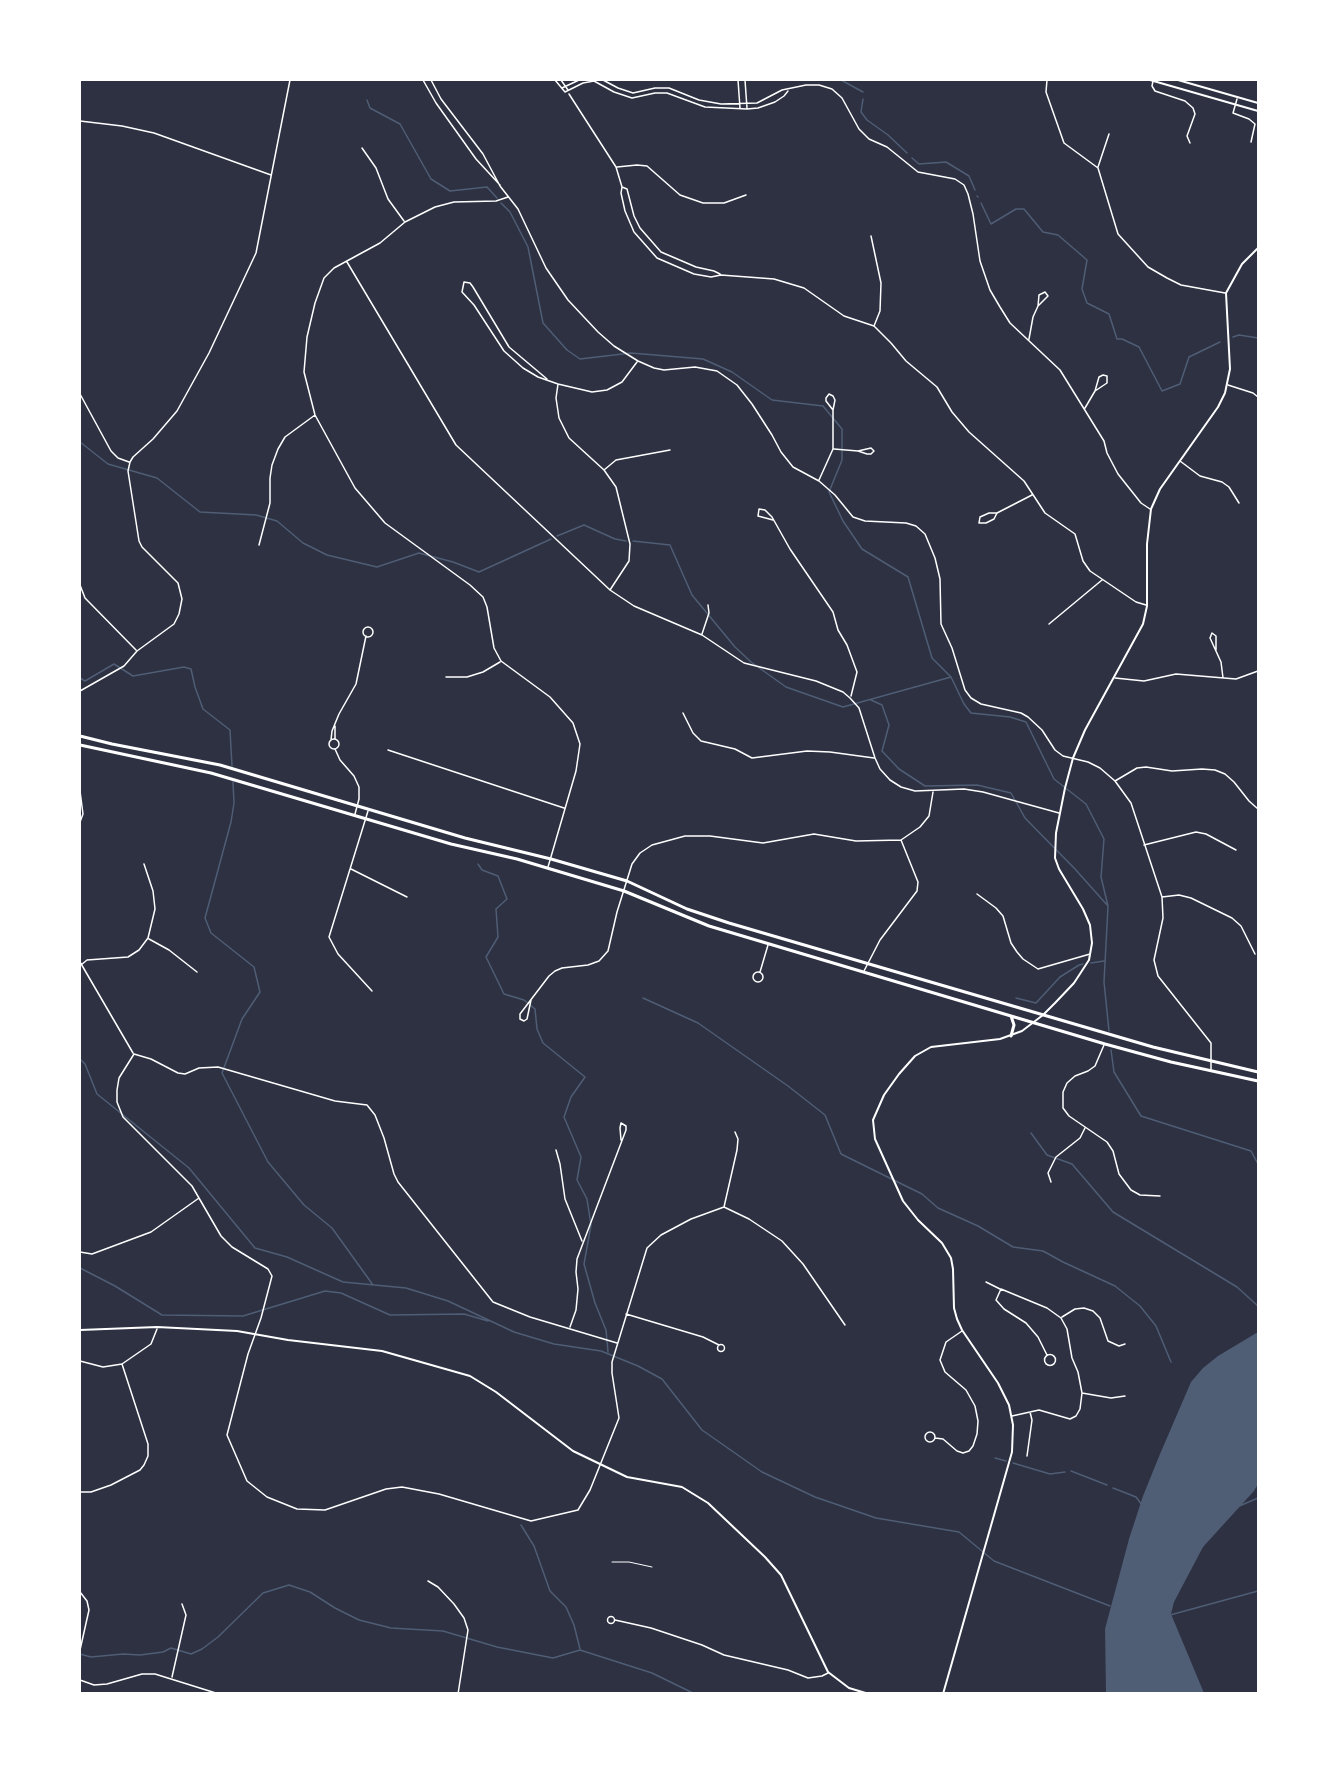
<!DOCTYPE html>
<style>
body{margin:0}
#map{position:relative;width:1338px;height:1773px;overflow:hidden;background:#2d3142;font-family:Karla,sans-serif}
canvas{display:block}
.frame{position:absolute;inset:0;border:81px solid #fff;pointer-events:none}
</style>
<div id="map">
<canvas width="1338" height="1773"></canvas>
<div class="frame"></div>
</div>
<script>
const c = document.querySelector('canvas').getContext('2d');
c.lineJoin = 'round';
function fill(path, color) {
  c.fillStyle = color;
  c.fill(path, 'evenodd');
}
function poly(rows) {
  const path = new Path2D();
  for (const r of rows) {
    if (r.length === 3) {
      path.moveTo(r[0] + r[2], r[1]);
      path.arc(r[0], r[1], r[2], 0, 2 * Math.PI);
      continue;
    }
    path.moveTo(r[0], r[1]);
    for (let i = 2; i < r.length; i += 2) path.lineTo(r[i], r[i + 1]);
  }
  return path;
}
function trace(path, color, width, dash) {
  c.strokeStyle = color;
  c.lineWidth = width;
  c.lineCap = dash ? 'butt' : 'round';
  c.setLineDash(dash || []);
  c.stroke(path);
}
fill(poly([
 [1258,1332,1258,1484,1254,1491,1203,1547,1174,1602,1171,1614,1204,1693,1106,1693,1105,1629,1129,1539,1143,1496,1160,1454,1191,1382,1203,1368,1218,1356]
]), '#4f5d75');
trace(poly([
 [841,80,863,92],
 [863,99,861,112,867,120,888,135,907,153],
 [367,100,370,108,400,124,431,179,450,191,487,187,497,198],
 [912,158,919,164,946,162,969,176,975,190],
 [977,196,978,197],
 [501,203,510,212,528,247,543,323,567,350,580,359,631,353,703,359,732,372,772,400,823,406,842,429,842,460,829,492,843,521,862,549,908,577,932,658,951,677],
 [981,203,991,224,1016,209,1024,209,1043,232,1058,235,1087,260,1082,289,1087,303,1109,314,1117,339,1122,339,1139,347,1162,391,1180,384,1189,357,1220,342],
 [1233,337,1239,335,1258,338],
 [80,442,108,464,157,478,200,512,256,515,277,521,303,543,327,555,377,567,419,553,453,562,479,572,551,539],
 [557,536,584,525,615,539,626,541],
 [633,541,670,545,692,595,735,647,751,662,786,687,843,707,951,677,964,704,971,713,1010,717,1026,722,1054,779,1086,804,1104,839,1101,877,1108,906,1104,982,1109,1031],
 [80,678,85,681,114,664,133,676,184,667,191,669,195,687,203,709,230,730,232,766],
 [871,700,882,705,889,725,882,751,899,769,925,786,977,785,1011,793,1025,818,1075,869,1108,906],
 [233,782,234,803,231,822,205,918,211,933,254,967,260,992,242,1019,222,1073,268,1162,304,1205,332,1228,373,1285],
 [478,864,482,870,498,876,507,899,496,909,498,937,486,957,504,994,524,1000,535,1009,537,1029,543,1043,585,1077,571,1097,564,1117,581,1157,577,1180,587,1199,591,1225,584,1264,595,1303,606,1330,608,1352],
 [1091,963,1104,961],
 [643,998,698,1023,788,1086,825,1115,841,1154,922,1194,938,1208,978,1226,1013,1247,1043,1251,1063,1262,1115,1286,1140,1306,1156,1326,1171,1362],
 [1016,998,1036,1003,1060,977,1079,965,1083,964],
 [1111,1050,1114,1072,1141,1116,1251,1151,1258,1164],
 [80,1059,85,1064,97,1094,189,1168,255,1248,287,1257,343,1282,406,1288,448,1301,514,1332,554,1344,601,1351,638,1366,662,1379,702,1430,762,1472,815,1497,876,1518,959,1532,994,1561,1110,1606],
 [1031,1133,1047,1155,1072,1164,1113,1212,1237,1287,1258,1306],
 [80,1268,115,1286,162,1315,243,1316,325,1291,341,1293,390,1315,464,1314,488,1321],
 [995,1458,1006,1461],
 [1013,1463,1050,1474,1065,1472],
 [1071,1471,1107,1485],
 [1113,1488,1136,1497,1142,1505],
 [1237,1507,1258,1498],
 [521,1525,534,1546,550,1591,566,1607,574,1625,580,1649],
 [1170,1615,1258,1591],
 [80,1654,91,1657,123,1654,140,1655,163,1652,171,1648,191,1654,202,1649,218,1637,263,1593,289,1585,310,1592,335,1608,359,1620,391,1628,443,1631,497,1647,553,1658,580,1650,652,1673,695,1694]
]), '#4f5d75', 1.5);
trace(poly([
 [612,1562,629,1562,652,1567]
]), '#fff', 1);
trace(poly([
 [423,80,436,103,476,159,500,185],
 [431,80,441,99,483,154,500,186,518,209,546,268,568,300,598,332,614,346,638,361,654,368,664,370,695,367,717,371,737,385,752,404,772,435,781,452,793,467,819,481,835,495,853,517,865,521,906,523,916,526,925,534,935,558,940,579,941,624,952,648,965,690,971,698,981,704,1021,713,1028,717,1042,730,1055,750,1063,756,1088,762,1100,768,1115,781,1131,803,1162,897,1163,918,1154,960,1158,976,1211,1043,1211,1070],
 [555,80,565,92],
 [561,80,568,90],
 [603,80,618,88,633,93,655,88,669,88,699,100,721,104,757,103,782,90,806,85,819,85,832,89,842,98,859,129,869,139,887,147,918,172,955,179,964,185,968,194,973,214,980,261,990,290,1000,307,1010,323,1060,370,1104,441,1107,453,1118,474,1141,503,1150,509],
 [738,80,740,108],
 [745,80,747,108],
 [1047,80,1046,92,1064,143,1098,168,1118,234,1148,267,1167,278,1181,285,1225,293],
 [1153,81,1152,86,1155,91,1185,101,1193,108,1195,114,1187,136,1190,143],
 [562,88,579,80],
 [565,92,583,83,594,81,614,92,632,98,655,93,667,93,705,107,747,109,758,108,775,102,784,96,788,91],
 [569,94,616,167,622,187,621,193,625,211,634,232,657,258,694,274,711,277,721,275,774,279,804,288,844,316,874,326,891,343,906,361,937,387,952,412,969,432,1024,481,1045,513,1075,534,1083,561,1090,571,1136,602,1146,605],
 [1237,99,1233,113,1249,119,1255,124,1251,142],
 [80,121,122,126,154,133,271,175],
 [362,148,376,168,388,199,404,221],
 [617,167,637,165,647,166,680,195,703,203,724,203,746,195],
 [1098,167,1109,134],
 [622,187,627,189,634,216,640,228,661,252,696,267,714,271,720,274],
 [508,197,496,201,454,202,435,207,405,222,380,243,334,268,324,278,315,303,307,337,304,372,315,415,355,488,385,523,470,585,483,597,487,607,494,648,501,661,550,697,573,723,580,744,576,771,548,867],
 [871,236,881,283,880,311,874,326],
 [347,262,456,445,610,590,634,606,702,635,744,663,816,681,843,692,850,698,859,708,875,758,880,769,890,780,901,787,915,791,964,789,983,792,1059,813],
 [1029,339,1033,317,1038,306,1048,296,1045,292,1039,295,1038,306],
 [547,379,509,347,473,287,470,283,464,282,462,292,474,305,504,351,523,368,538,377,558,384,592,392,607,390,622,382,637,362],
 [558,384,556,398,559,418,569,438,604,470,616,487,630,544,629,561,610,590],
 [1228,385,1253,393,1258,397],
 [80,394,111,451,118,458,129,462],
 [1085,408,1095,391,1099,377,1103,375,1107,376,1107,383,1095,391],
 [834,449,858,451,867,454,871,454,874,451,871,448,858,451],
 [1180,461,1200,476,1222,482,1229,487,1239,503],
 [604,470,616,460,670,450],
 [819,480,833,449,833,410,835,400,833,396,829,394,826,398,826,401,833,410],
 [997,513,989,513,980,517,979,523,986,523,994,519,997,513,1032,495],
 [773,520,758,516,759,509,765,510,772,517,790,549,833,612,838,630,847,645,857,672,851,696],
 [259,545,270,503,270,478,272,465,278,449,285,437,315,415],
 [80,585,85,598,136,650],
 [1049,624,1102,580],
 [368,632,5],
 [702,634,709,613,708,605],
 [1216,650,1216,636,1212,633,1210,638,1221,662,1223,678],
 [446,677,467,677,483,672,500,662],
 [1115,678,1144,681,1176,674,1236,679,1258,671],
 [80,691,124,666,137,651,174,624,179,614,182,599,178,583,142,547,139,541,128,471,130,462,133,457,153,439,177,411,209,353,256,253,290,80],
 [683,713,693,733,701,741,735,749,752,758,807,751,830,752,874,758],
 [335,739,335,726],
 [334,744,5],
 [331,740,332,731,339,714,356,684,366,636],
 [335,749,340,760,354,776,359,787,359,799,355,814],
 [388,750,564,808],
 [1115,781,1137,768,1146,767,1172,771,1202,769,1215,770,1225,774,1234,782,1249,801,1258,809],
 [80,791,83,814,80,822],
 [368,811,329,937,338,954,372,991],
 [1144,845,1196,832,1206,834,1236,850],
 [351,869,407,897],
 [977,894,996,908,1003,916,1011,943,1017,952,1023,959,1038,969,1090,954],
 [1162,897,1179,895,1191,898,1232,918,1241,926,1255,954],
 [149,939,169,950,197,972],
 [80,962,133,1053],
 [81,965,87,960,128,957,139,950,148,938,155,909,153,891,144,864],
 [864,971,880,940,917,891,918,882,901,840],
 [760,972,768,945],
 [758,977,5],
 [531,1000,527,1019,524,1021,520,1019,520,1014,549,976,555,971,562,968,588,965,599,961,608,951,617,912,632,864,640,853,652,845,685,836,710,836,763,843,814,834,856,841,901,840,920,827,929,816,933,792],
 [1104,1045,1095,1066,1088,1071,1075,1076,1067,1083,1063,1092,1063,1108,1069,1116,1107,1142,1113,1151,1119,1174,1131,1190,1140,1195,1160,1196],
 [556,1150,560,1164,565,1199,582,1241],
 [1051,1182,1048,1173,1056,1157,1080,1138,1085,1128],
 [724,1207,749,1219,782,1241,803,1264,845,1325],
 [80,1252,92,1254,151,1232,199,1198],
 [986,1282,1000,1289],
 [626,1314,703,1337,719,1345],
 [1062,1317,1075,1309,1084,1308,1093,1311,1100,1318,1108,1341,1119,1346,1125,1344],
 [570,1327,576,1310,578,1289,576,1272,577,1259,626,1130,626,1126,621,1123,620,1128,621,1140],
 [617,1343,530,1317,493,1302,398,1182,394,1174,384,1138,375,1115,367,1105,335,1101,218,1067,199,1068,185,1074,178,1073,151,1059,134,1054,119,1078,117,1090,117,1102,123,1117,192,1186,221,1236,232,1247,268,1269,272,1276,261,1318,248,1354,227,1435,247,1481,267,1497,297,1509,325,1510,386,1489,402,1487,439,1494,531,1521,578,1510,590,1490,619,1418,612,1373,612,1362,647,1248,661,1235,691,1219,724,1207,737,1150,738,1139,735,1132],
 [721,1348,3.5],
 [1050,1360,5.5],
 [80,1361,103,1367,122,1364,151,1344,157,1329],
 [1082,1393,1111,1398,1125,1396],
 [1012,1416,1039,1410,1070,1419,1076,1416,1080,1409,1082,1393,1078,1372,1072,1358,1067,1329,1061,1318,1047,1308,1001,1289,996,1300,1004,1309,1026,1323,1038,1337,1047,1355],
 [930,1437,5],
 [935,1438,943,1439,957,1451,963,1453,969,1451,973,1446,977,1434,978,1421,975,1406,966,1390,945,1372,940,1360,946,1342,962,1331],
 [1027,1456,1032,1420,1030,1412],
 [80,1492,91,1492,111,1485,140,1470,144,1465,148,1456,148,1444,122,1364],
 [428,1581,438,1587,454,1604,464,1618,468,1630,458,1694],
 [80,1592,87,1601,89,1610,80,1650],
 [611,1620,3.5],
 [615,1620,651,1628,702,1645,724,1655,788,1670,808,1678,822,1676,828,1673],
 [172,1677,186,1615,182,1604],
 [80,1680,94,1685,107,1684,142,1674,155,1674,219,1694]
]), '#fff', 1.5);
trace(poly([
 [80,1330,157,1327,237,1331,288,1340,382,1351,470,1376,496,1392,573,1451,627,1477,682,1487,708,1503,765,1557,781,1575,828,1672,849,1688,869,1694],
 [943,1694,1012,1452,1013,1425,1009,1405,998,1383,962,1330,957,1319,954,1308,953,1269,951,1258,942,1243,918,1220,903,1201,875,1139,873,1120,884,1095,899,1074,915,1056,931,1047,1000,1039,1022,1031,1043,1015,1055,1003,1074,983,1089,960,1092,943,1090,925,1083,909,1059,869,1055,858,1056,833,1065,788,1073,758,1085,730,1143,624,1147,606,1147,544,1151,509,1160,489,1218,407,1225,393,1230,369,1226,293,1242,264,1258,248]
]), '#fff', 2);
trace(poly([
 [1150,80,1258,111],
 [1178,80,1258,103]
]), '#fff', 2);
trace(poly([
 [80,736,112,744,220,765,465,838,551,859,627,881,687,909,729,923,1153,1047,1258,1072],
 [80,745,211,773,451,844,517,859,624,891,709,926,1105,1044,1171,1062,1258,1081],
 [1011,1016,1014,1025,1011,1036]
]), '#fff', 3);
</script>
